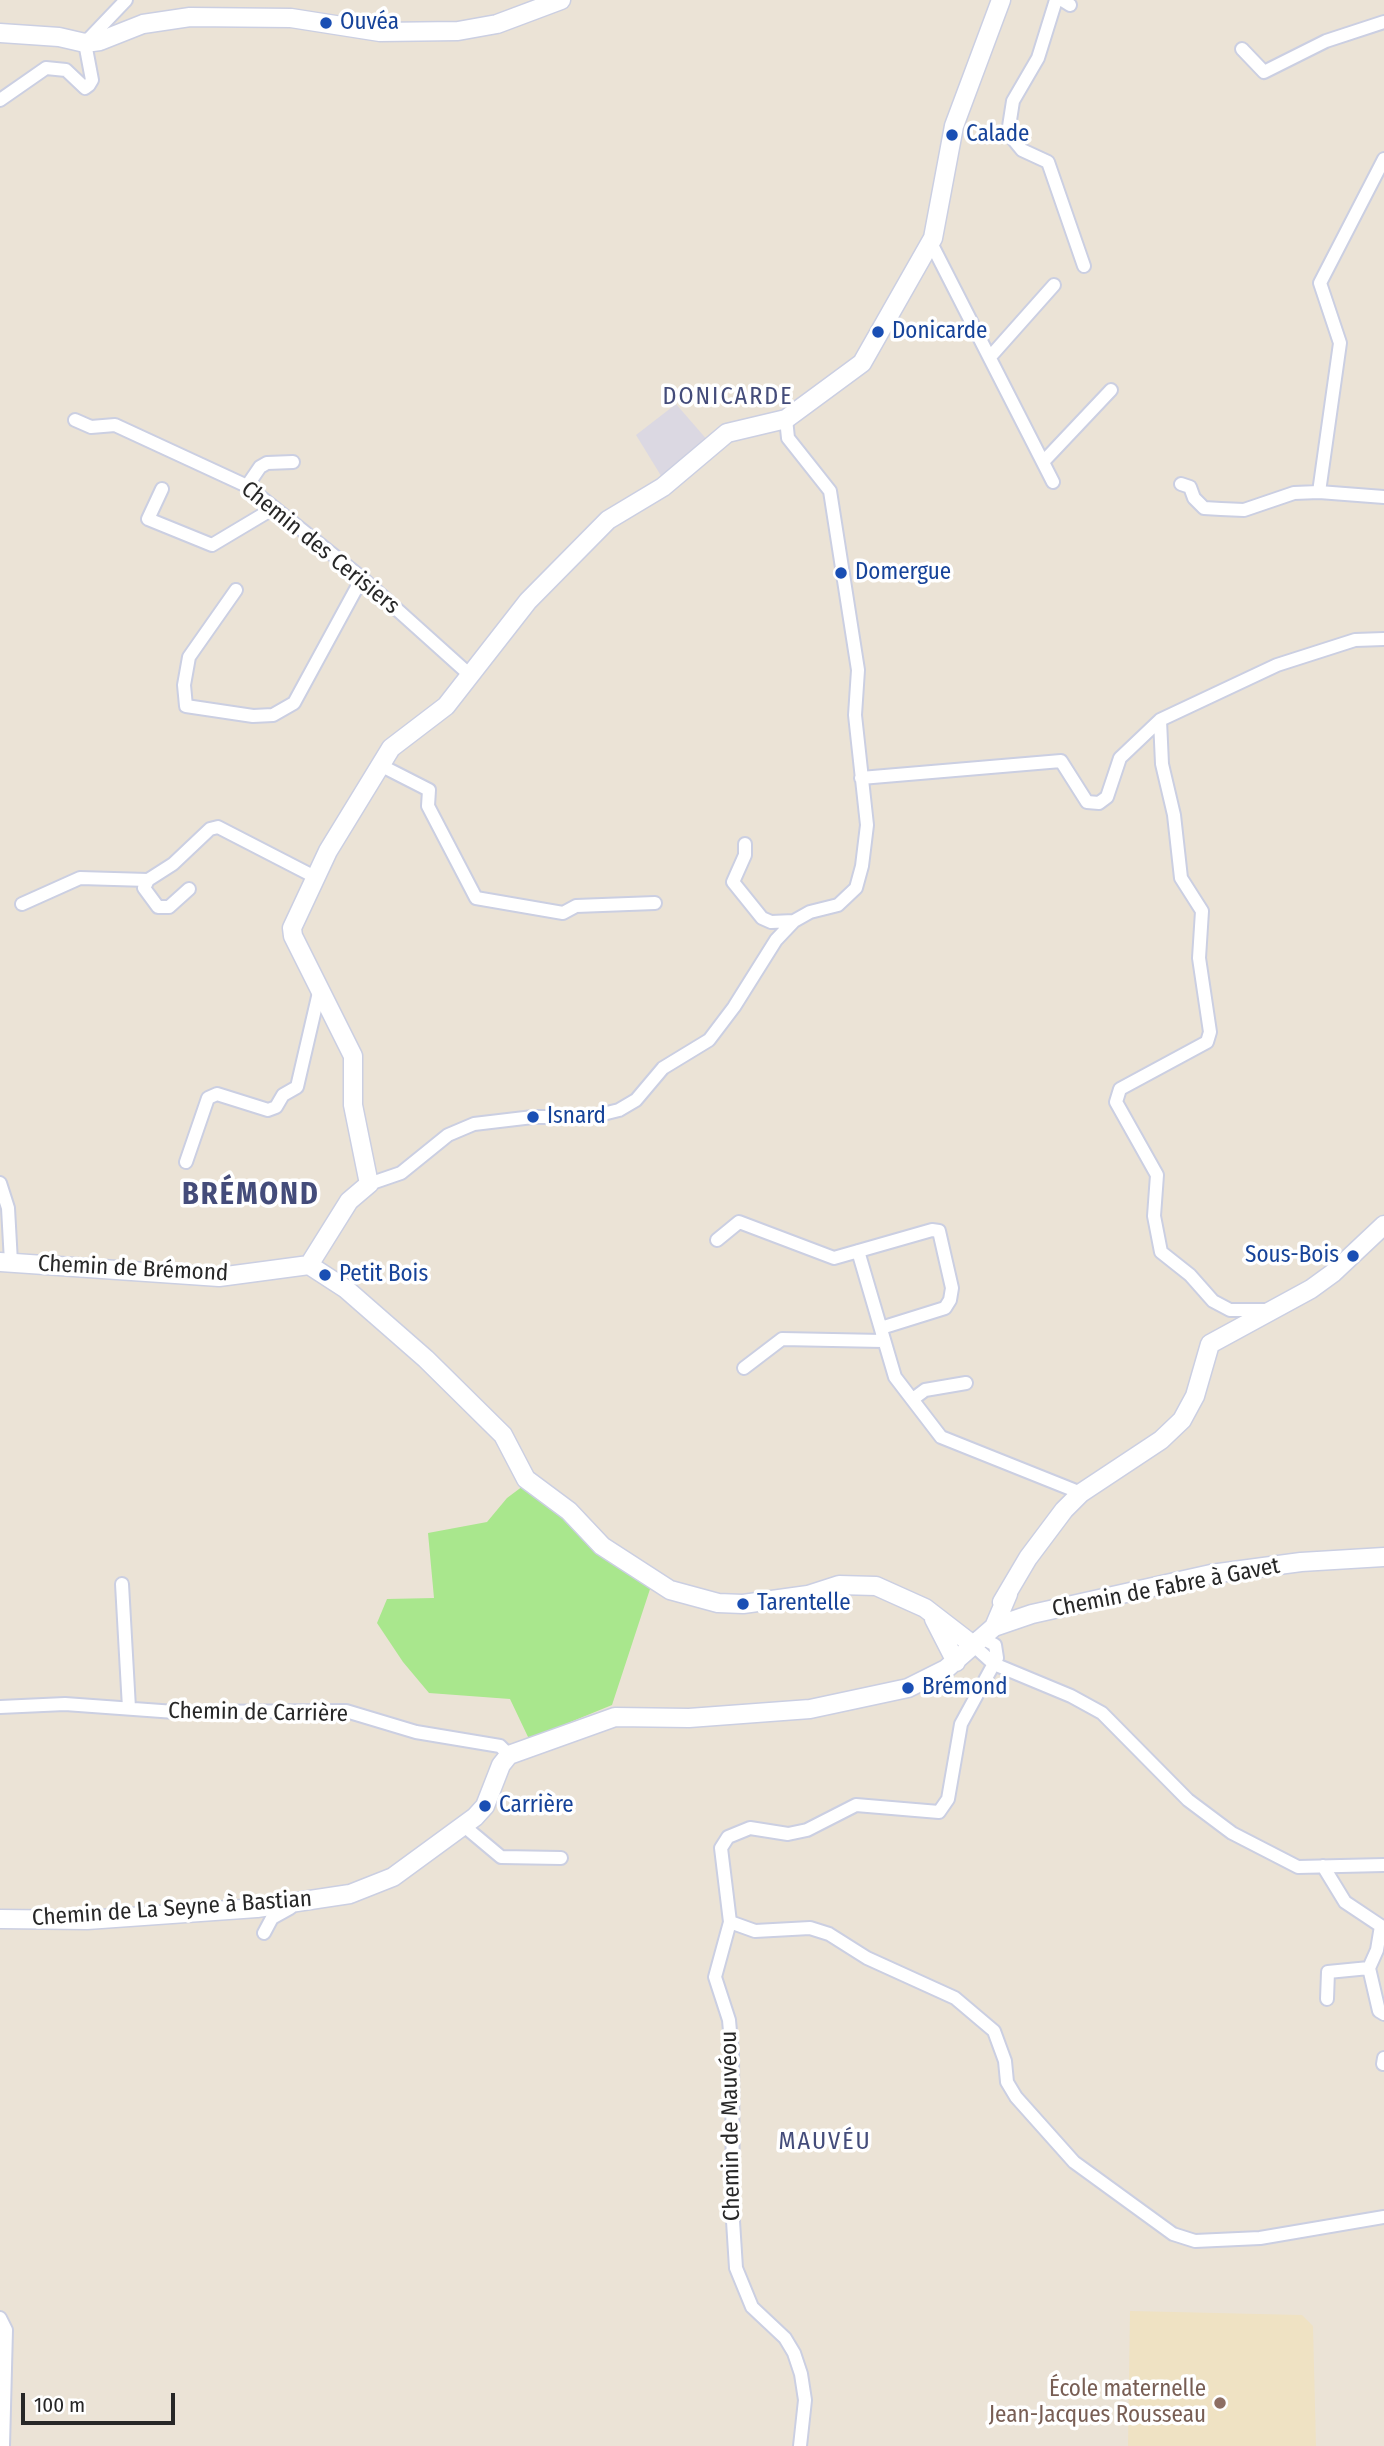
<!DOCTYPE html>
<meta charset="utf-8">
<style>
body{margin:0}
#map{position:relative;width:1384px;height:2446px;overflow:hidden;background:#ebe3d6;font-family:"Fira Sans Condensed",sans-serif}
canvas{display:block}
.scale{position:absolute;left:21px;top:2393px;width:154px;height:32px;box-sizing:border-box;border:4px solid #272727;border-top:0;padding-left:9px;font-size:21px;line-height:24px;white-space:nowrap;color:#272727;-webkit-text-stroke:5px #fff;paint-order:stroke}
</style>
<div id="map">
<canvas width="1384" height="2446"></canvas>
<div class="scale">100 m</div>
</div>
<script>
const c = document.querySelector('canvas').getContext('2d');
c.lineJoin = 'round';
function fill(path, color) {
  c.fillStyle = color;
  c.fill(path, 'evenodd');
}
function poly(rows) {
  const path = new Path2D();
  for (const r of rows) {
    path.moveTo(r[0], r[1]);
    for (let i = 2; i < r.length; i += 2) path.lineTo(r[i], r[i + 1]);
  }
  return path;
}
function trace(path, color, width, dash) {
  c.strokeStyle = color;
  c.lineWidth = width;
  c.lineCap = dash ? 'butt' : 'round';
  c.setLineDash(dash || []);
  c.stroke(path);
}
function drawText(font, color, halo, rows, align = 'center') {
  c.font = font + ' "Fira Sans Condensed",sans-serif';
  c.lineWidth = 7;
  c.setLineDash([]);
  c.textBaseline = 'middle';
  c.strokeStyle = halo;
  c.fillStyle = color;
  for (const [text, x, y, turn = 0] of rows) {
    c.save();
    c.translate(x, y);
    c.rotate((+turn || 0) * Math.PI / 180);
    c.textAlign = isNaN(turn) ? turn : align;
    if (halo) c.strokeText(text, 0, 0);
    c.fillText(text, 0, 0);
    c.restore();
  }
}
fill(poly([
 [676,404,709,442,663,479,636,435]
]), '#dbd8e2');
fill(poly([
 [1130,2311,1302,2315,1313,2326,1316,2446,1128,2446]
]), '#efe2c3');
fill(poly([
 [527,1483,652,1583,612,1705,529,1739,510,1699,429,1693,403,1662,377,1623,387,1599,434,1598,428,1533,487,1522,507,1498]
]), '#a9e78d');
const street = poly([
 [1056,0,1038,58,1013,101,1008,133,1022,150,1048,162,1084,266],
 [1062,0,1070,5],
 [1242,49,1264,72,1326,41,1384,22],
 [0,100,46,68,66,70,85,88,89,85,92,80,85,43,126,0],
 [931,243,1053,482],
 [990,357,1054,285],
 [75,420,91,427,115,425,247,486,362,578,471,676],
 [1043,462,1111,390],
 [1181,484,1190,487,1194,498,1204,508,1221,509,1244,510,1294,493,1319,492,1384,497],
 [247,486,260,467,267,463,293,462],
 [162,489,148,519,212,545,274,508],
 [1319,492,1340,343,1320,283,1384,159],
 [236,590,189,657,184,685,186,706,253,716,273,715,294,703,362,578],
 [1160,720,1162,764,1174,815,1181,878,1202,911,1199,958,1210,1032,1207,1042,1120,1089,1116,1102,1157,1175,1154,1216,1161,1252,1190,1275,1213,1301,1230,1310,1269,1310],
 [380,765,429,790,428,806,476,898,563,913,576,906,655,903],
 [861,778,1061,761,1087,802,1099,803,1107,797,1120,758,1160,720,1277,665,1355,640,1384,639],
 [745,844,745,855,733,882,762,918,771,922,794,921],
 [189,889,169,907,158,907,144,888,148,880,173,864,210,829,218,827,315,877],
 [22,904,80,878,148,880],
 [186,1162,208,1098,217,1094,268,1110,276,1107,283,1095,297,1087,320,988],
 [0,1183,8,1208,11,1262],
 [369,1184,401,1173,448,1135,474,1124,533,1117,591,1117,619,1110,636,1100,663,1068,709,1040,734,1007,776,940,794,921,810,912,838,905,856,888,862,866,867,825,855,715,858,670,830,491,788,438,786,419],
 [717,1240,739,1222,834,1258,932,1230,939,1231,952,1288,950,1300,945,1308,881,1328],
 [858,1251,895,1377,941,1437,1081,1493],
 [744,1368,782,1339,883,1341],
 [913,1399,925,1390,966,1383],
 [122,1584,129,1708],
 [973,1645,994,1664,1071,1696,1102,1713,1188,1800,1232,1833,1298,1867,1384,1865],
 [0,1707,65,1704,175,1712,346,1711,416,1732,500,1746,509,1755],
 [464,1826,501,1857,561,1858],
 [1323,1866,1345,1902,1384,1928],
 [730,1922,755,1931,810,1928,829,1934,867,1958,955,1998,994,2031,1005,2061,1007,2082,1016,2097,1074,2162,1173,2234,1195,2241,1260,2238,1384,2217],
 [1381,1926,1377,1950,1369,1968,1379,2011,1384,2014],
 [264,1933,272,1918,290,1908],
 [1327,1999,1328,1972,1369,1968],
 [1383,2064,1384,2058],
 [0,2318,6,2330,3,2446],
 [800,2446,805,2400,801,2374,794,2353,785,2338,752,2307,736,2268,733,2221,732,2054,729,2020,715,1977,730,1922,721,1848,728,1837,750,1828,788,1834,807,1830,856,1805,939,1812,948,1799,961,1724,997,1658,995,1645,982,1638,977,1638]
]);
const secondary = poly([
 [0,33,59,37,85,43,100,41,143,24,190,17,291,18,380,32,458,31,497,24,561,0],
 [0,1262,219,1277,309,1265,346,1289,426,1359,503,1435,526,1479,569,1511,602,1546,670,1590,718,1603,743,1604,808,1595,839,1585,876,1586,925,1608,973,1645],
 [309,1265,349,1201,369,1184,353,1105,353,1056,293,936,292,928,328,851,391,748,446,706,528,601,608,520,663,487,727,433,786,419,862,363,933,238,954,126,1001,0],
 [1002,1602,1028,1558,1064,1510,1081,1493,1161,1440,1182,1420,1195,1396,1210,1344,1311,1289,1333,1273,1384,1225],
 [934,1619,956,1662],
 [994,1627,1032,1614,1211,1574,1301,1562,1384,1557],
 [0,1919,87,1920,257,1908,350,1894,393,1877,475,1817,485,1806,501,1765,509,1755,615,1717,689,1718,810,1709,908,1688,946,1669,994,1627,1008,1594]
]);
trace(street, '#cbcfe2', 16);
trace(secondary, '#cbcfe2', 21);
trace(street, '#fff', 12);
trace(secondary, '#fff', 18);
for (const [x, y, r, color] of [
 [326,23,7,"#1a4fb4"],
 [952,135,7,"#1a4fb4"],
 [878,332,7,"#1a4fb4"],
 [841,573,7,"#1a4fb4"],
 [533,1117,7,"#1a4fb4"],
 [1353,1256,7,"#1a4fb4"],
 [325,1275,7,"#1a4fb4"],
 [743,1604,7,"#1a4fb4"],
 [908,1688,7,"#1a4fb4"],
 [485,1806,7,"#1a4fb4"],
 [1220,2403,7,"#8d6e63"]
]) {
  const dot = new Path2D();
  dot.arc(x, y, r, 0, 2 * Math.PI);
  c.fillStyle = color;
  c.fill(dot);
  trace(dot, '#fff', 2.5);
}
drawText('23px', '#164399', '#fff', [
 ["Ouvéa",340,23],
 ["Calade",966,135],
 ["Donicarde",892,332],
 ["Domergue",855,573],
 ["Isnard",547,1117],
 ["Sous-Bois",1339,1256,"right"],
 ["Petit Bois",339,1275],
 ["Tarentelle",757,1604],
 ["Brémond",922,1688],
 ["Carrière",499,1806]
], 'left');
drawText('23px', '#272727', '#fff', [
 ["Chemin des Cerisiers",320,548,39],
 ["Chemin de Brémond",133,1269,3],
 ["Chemin de Fabre à Gavet",1166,1588,-11],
 ["Chemin de Carrière",258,1713,1],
 ["Chemin de La Seyne à Bastian",172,1909,-4],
 ["Chemin de Mauvéou",731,2126,-91]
]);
drawText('23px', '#785e54', '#fff', [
 ["École maternelle",1206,2390],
 ["Jean-Jacques Rousseau",1206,2416]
], 'right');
c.letterSpacing = '2px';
drawText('24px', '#444c7a', '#fff', [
 ["DONICARDE",728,397],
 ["MAUVÉU",825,2142]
]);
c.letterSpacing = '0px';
c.letterSpacing = '2px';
drawText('bold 30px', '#444c7a', '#fff', [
 ["BRÉMOND",251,1196]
]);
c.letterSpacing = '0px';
</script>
